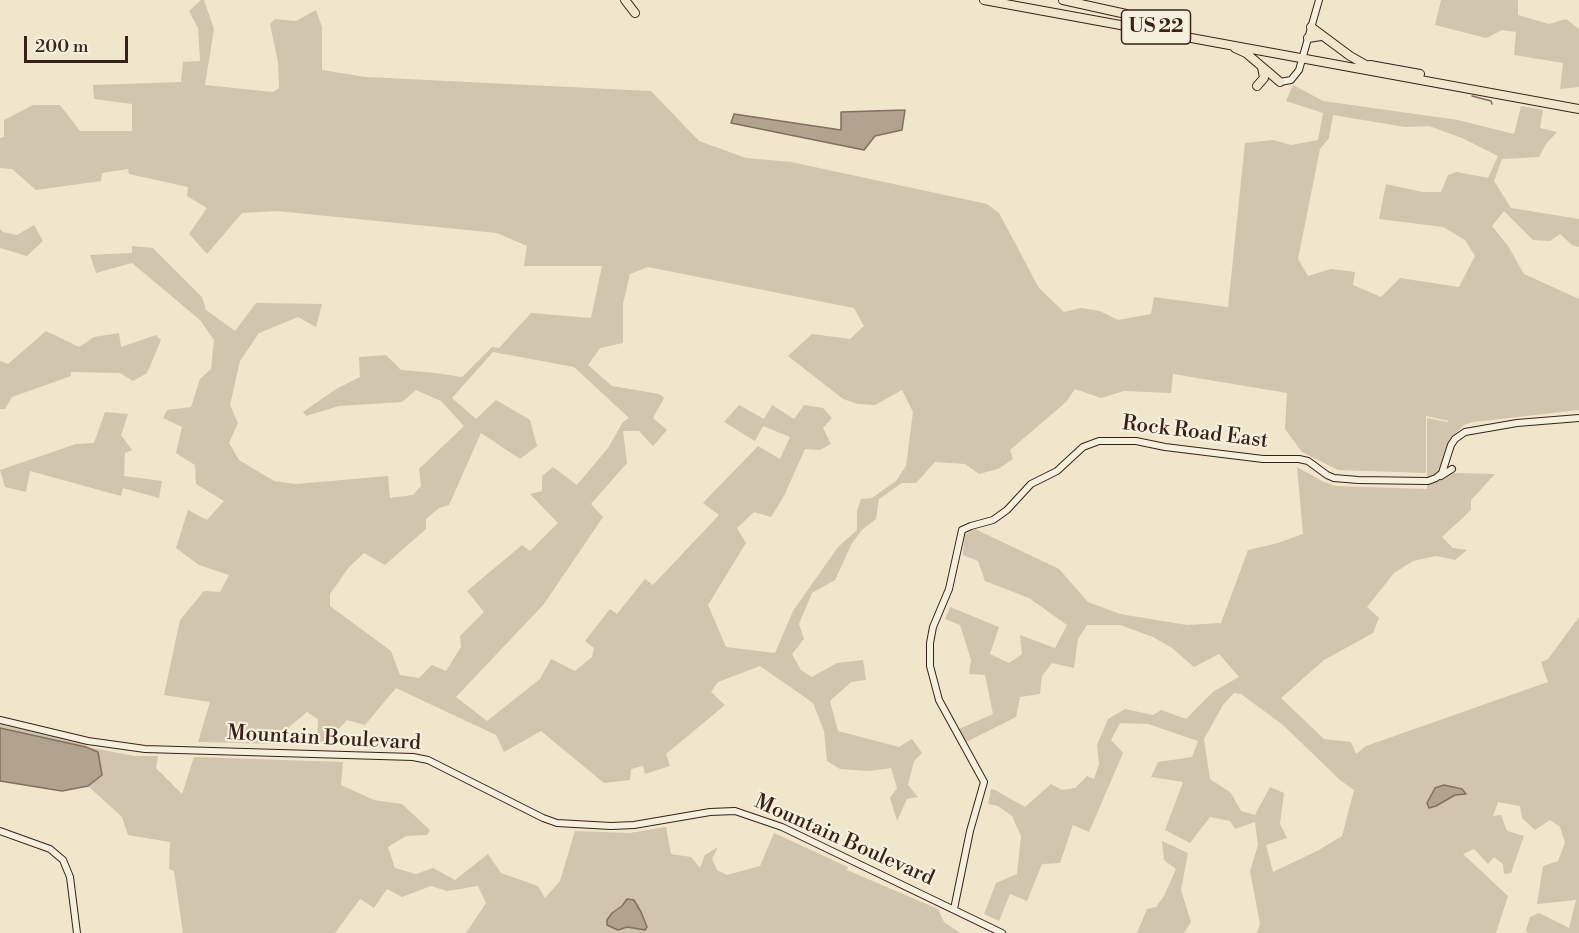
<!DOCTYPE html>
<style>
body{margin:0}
#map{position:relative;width:1579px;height:933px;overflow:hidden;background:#f0e6cb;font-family:"Libre Bodoni",serif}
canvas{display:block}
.scale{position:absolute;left:24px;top:36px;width:104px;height:27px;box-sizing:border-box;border:3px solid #382118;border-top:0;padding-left:8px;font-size:18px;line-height:21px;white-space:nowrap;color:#382118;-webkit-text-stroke:4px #f5efdd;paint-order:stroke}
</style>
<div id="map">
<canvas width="1579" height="933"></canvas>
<div class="scale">200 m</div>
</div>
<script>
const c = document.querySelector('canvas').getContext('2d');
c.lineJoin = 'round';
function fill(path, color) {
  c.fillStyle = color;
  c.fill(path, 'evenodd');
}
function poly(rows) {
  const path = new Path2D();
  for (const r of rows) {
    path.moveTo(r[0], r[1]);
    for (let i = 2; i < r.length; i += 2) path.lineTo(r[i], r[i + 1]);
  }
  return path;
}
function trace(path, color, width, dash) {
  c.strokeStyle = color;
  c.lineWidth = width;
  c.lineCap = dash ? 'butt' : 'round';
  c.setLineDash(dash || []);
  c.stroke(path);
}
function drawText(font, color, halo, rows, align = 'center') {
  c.font = font + ' "Libre Bodoni",serif';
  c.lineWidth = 4.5;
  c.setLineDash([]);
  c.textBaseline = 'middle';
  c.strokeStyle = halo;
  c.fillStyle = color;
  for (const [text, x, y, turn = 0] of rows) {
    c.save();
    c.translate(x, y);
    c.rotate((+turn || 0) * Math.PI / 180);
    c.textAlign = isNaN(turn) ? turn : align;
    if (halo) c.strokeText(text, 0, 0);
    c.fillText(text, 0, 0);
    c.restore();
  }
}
fill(poly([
 [201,0,204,0,214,29,205,85,273,92,279,88,278,62,270,24,275,19,296,21,316,10,322,27,322,70,366,77,651,91,699,141,746,158,791,162,987,204,999,213,1039,288,1064,312,1081,308,1100,311,1118,320,1151,314,1154,297,1228,307,1245,143,1273,140,1291,145,1318,140,1323,113,1286,101,1293,85,1323,101,1458,120,1514,134,1521,106,1543,110,1540,128,1557,132,1546,144,1539,157,1502,159,1494,181,1511,208,1579,219,1579,247,1572,245,1560,234,1550,241,1533,240,1504,211,1492,226,1508,246,1524,274,1579,299,1579,410,1473,422,1464,425,1450,439,1442,468,1454,473,1495,474,1471,500,1471,510,1442,537,1453,548,1467,550,1455,560,1436,556,1413,561,1394,573,1367,607,1379,618,1373,633,1324,660,1281,698,1324,739,1351,742,1356,754,1366,746,1548,682,1541,662,1548,659,1579,617,1579,933,1528,933,1526,930,1530,917,1539,913,1569,928,1576,900,1537,904,1543,866,1558,861,1565,843,1560,827,1550,820,1535,830,1522,818,1520,806,1498,802,1493,816,1501,815,1507,831,1524,836,1511,873,1504,874,1503,864,1494,857,1488,864,1474,849,1463,854,1508,896,1496,933,1257,933,1260,924,1250,871,1258,845,1255,822,1235,829,1230,821,1210,817,1190,843,1165,830,1183,782,1151,777,1158,762,1192,757,1198,741,1148,724,1120,723,1111,740,1123,753,1089,832,1073,825,1060,863,1042,864,1027,901,1010,894,999,921,984,914,996,883,1017,874,1021,836,1012,816,998,806,988,804,991,789,995,790,1025,807,1051,784,1062,790,1075,788,1087,776,1094,779,1099,764,1097,745,1108,719,1125,709,1153,715,1161,710,1186,719,1214,691,1239,677,1219,654,1194,667,1172,648,1153,637,1120,625,1087,625,1078,639,1074,668,1052,663,1042,676,1040,694,1020,697,1016,717,966,742,959,729,993,714,985,675,969,674,971,660,960,625,945,619,950,607,999,627,990,654,1009,663,1022,654,1020,635,1055,648,1067,625,1029,598,985,581,978,561,963,555,964,535,975,529,1059,569,1088,602,1120,614,1187,625,1221,623,1248,550,1278,543,1303,534,1297,467,1324,482,1336,486,1427,489,1427,418,1448,422,1449,421,1426,416,1426,473,1338,470,1302,452,1285,429,1287,393,1173,374,1171,393,1124,391,1101,398,1075,389,1066,402,1010,450,1013,459,998,469,979,474,965,464,935,462,916,483,902,483,879,499,876,519,862,530,852,543,835,580,812,593,799,624,804,639,792,654,801,670,812,677,837,663,863,660,866,680,851,682,830,701,838,731,899,747,912,739,922,753,914,761,908,785,918,797,907,799,897,821,890,798,897,788,891,768,869,771,840,769,827,761,824,731,813,703,760,666,718,682,711,692,725,705,666,754,670,766,645,774,643,766,631,769,630,780,604,783,541,731,504,752,496,735,396,688,365,725,347,720,324,745,317,741,318,719,307,712,289,727,280,744,198,742,210,702,164,695,180,620,204,591,220,592,229,575,199,565,176,548,188,510,207,520,224,501,196,484,195,465,176,453,182,427,163,418,167,410,191,407,200,379,211,369,214,340,200,320,132,263,96,273,90,255,132,253,132,246,153,248,202,297,206,310,235,331,256,303,322,304,316,327,298,317,259,333,240,361,230,405,238,423,229,443,239,460,274,481,296,484,388,476,390,498,413,495,421,486,419,469,464,426,441,401,416,390,402,402,339,406,306,416,303,412,336,389,360,377,359,357,386,355,401,370,436,373,462,377,492,347,499,348,531,313,591,318,602,266,524,266,527,246,497,233,277,211,242,213,207,254,189,234,207,208,187,196,188,187,129,174,128,169,102,173,101,181,36,190,12,169,0,168,0,138,4,137,4,120,33,105,60,105,80,131,132,131,132,104,94,99,93,85,181,82,183,62,200,61,198,28,189,11],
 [1333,115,1405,127,1429,126,1462,138,1498,156,1488,178,1457,172,1448,175,1441,192,1422,192,1386,184,1379,219,1443,227,1465,240,1475,256,1459,287,1400,278,1381,297,1353,285,1355,272,1331,269,1308,276,1298,259,1320,149,1329,138],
 [648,267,854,308,864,326,850,339,812,334,788,356,843,399,858,404,875,405,902,390,913,412,906,466,896,481,872,498,861,499,857,511,857,530,838,547,793,611,775,653,726,647,708,605,746,543,737,528,754,512,771,517,784,496,805,449,820,450,831,444,823,428,832,418,823,408,804,405,794,419,772,405,764,419,739,405,724,422,755,441,763,426,790,437,780,459,758,446,703,503,719,515,653,585,645,579,617,614,610,609,585,641,594,648,592,657,575,671,551,659,540,679,487,721,456,697,544,604,603,517,591,504,627,463,623,431,639,431,653,446,667,430,653,418,664,398,659,394,612,386,588,365,600,348,623,343,623,304,630,274],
 [493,352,574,367,629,418,623,422,608,448,577,485,553,467,542,476,542,491,530,494,558,523,530,551,522,545,467,591,484,612,460,636,461,647,446,671,432,665,419,678,400,675,391,651,330,606,330,594,349,567,364,553,385,565,426,529,426,519,439,508,449,505,481,433,520,459,537,446,530,420,496,400,476,419,452,398],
 [1234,693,1241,694,1283,725,1340,780,1354,790,1342,836,1319,850,1273,872,1266,845,1287,838,1280,824,1284,793,1270,787,1255,815,1241,811,1231,793,1210,779,1204,739,1223,705],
 [1441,0,1518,0,1518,15,1549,24,1566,19,1579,29,1579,87,1560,89,1563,63,1514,55,1516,32,1502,30,1486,38,1435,25],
 [34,225,43,241,27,256,0,248,0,229,3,232,17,235],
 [46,331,79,347,94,337,119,333,121,347,156,335,161,340,147,373,133,381,120,373,71,372,71,376,12,397,5,409,0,409,0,361,8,364],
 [105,412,128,414,121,435,132,450,125,453,124,476,162,481,159,498,123,488,121,496,30,471,26,492,5,487,0,470,76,444,94,443],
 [0,720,88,741,87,747,135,756,158,756,156,768,182,794,194,757,343,762,341,785,374,800,402,804,430,830,427,835,406,836,388,847,395,868,416,874,433,868,455,880,488,854,501,873,538,886,545,898,560,881,575,831,629,833,666,827,671,854,691,857,700,868,705,855,718,847,712,859,717,870,727,875,760,866,774,833,848,867,847,870,938,909,944,922,960,933,466,933,486,903,478,886,447,891,431,886,402,897,387,889,374,908,360,899,335,933,183,933,174,871,169,869,170,842,128,835,122,817,88,786,102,775,86,747,0,728],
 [1162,841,1188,853,1181,890,1191,922,1184,933,1137,933,1147,909,1156,907,1164,896,1176,869,1164,860]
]), '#d1c5ad');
const water = poly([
 [905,110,902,130,875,136,864,150,731,123,734,114,841,130,841,112,905,110],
 [0,728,86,747,98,752,102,775,88,786,62,791,0,781,0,728],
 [1444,785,1462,789,1466,794,1455,795,1436,806,1429,808,1427,803,1435,788,1444,785],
 [627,899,634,900,641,912,647,927,645,930,627,927,618,930,607,925,607,920,612,913,622,906,627,899]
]);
fill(water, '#b1a38e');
trace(water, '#816f5f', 1.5);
trace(poly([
 [1472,96,1491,101,1492,104]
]), '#816f5f', 1.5);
const secondary = poly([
 [1280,82,1291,80,1299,70,1319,0],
 [1441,476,1452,469],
 [0,720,88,741,145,749,413,757,428,760,543,818,557,823,611,826,634,825,710,812,735,811,782,827,1002,933],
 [0,831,50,849,63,860,70,877,77,933],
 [954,909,970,831,984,782,939,700,930,666,930,643,933,627,949,589,962,530,971,526,993,520,1007,510,1031,484,1057,471,1083,447,1099,441,1136,441,1165,447,1263,459,1299,459,1308,461,1327,475,1334,478,1358,480,1428,481,1436,478,1442,473,1451,445,1455,439,1465,432,1517,423,1579,418]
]);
const highway = poly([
 [625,0,635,13],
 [984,0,1579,109],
 [1063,0,1126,14,1150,25],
 [1311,27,1350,56,1366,65],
 [1308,38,1321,36],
 [1235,48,1246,53,1280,82],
 [1370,65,1420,74],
 [1257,86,1264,78,1262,67]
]);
trace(secondary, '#382118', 8);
trace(highway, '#382118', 10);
trace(secondary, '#f5efdd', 6);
trace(highway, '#f0e6cb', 8);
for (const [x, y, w] of [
 [1156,27,69]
]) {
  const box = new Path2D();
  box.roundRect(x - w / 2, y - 17, w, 34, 4.5);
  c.fillStyle = '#f5efdd';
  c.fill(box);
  trace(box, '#382118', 1.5);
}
drawText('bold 20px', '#382118', null, [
 ["US 22",1156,27]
]);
drawText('21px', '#382118', '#f5efdd', [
 ["Rock Road East",1195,433,7],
 ["Mountain Boulevard",324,739,3],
 ["Mountain Boulevard",844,841,24]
]);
</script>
